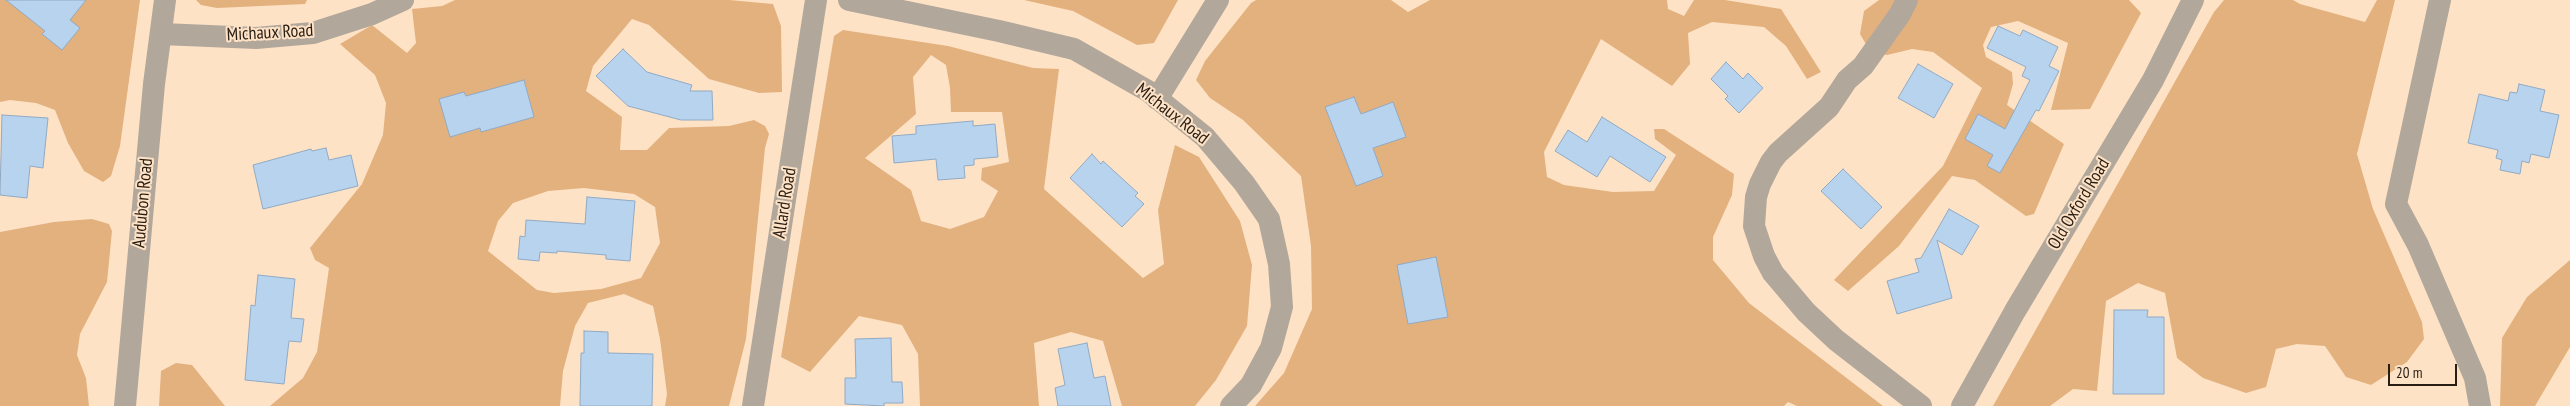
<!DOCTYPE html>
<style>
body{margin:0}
#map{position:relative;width:2570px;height:406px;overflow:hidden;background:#fee2c6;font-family:"PT Sans Narrow",sans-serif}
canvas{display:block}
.scale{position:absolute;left:2388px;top:364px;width:69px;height:22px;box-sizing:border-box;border:2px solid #271d13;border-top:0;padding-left:6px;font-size:15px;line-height:18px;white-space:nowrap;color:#271d13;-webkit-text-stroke:4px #fee2c6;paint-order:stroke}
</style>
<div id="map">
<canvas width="2570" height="406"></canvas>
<div class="scale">20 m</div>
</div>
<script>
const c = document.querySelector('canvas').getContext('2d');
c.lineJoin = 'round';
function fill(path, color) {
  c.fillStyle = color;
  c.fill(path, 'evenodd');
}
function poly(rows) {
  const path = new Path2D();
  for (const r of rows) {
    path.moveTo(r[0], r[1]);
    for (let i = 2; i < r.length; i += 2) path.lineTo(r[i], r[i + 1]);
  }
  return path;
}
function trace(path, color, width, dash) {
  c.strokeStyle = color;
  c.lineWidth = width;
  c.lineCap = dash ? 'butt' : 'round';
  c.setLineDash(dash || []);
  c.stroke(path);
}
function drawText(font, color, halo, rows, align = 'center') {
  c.font = font + ' "PT Sans Narrow",sans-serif';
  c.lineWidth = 4;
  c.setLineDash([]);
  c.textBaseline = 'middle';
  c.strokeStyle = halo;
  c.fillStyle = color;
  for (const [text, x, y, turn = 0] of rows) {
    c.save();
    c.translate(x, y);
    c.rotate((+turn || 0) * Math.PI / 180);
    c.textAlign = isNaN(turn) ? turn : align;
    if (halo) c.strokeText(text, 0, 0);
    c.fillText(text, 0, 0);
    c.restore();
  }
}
fill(poly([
 [0,0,140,0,120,146,111,176,103,182,84,171,68,143,55,110,36,103,10,100,0,102],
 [196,0,307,0,305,4,217,8,201,5],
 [455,0,729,0,773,4,781,26,782,92,759,93,709,79,649,25,632,19,593,66,586,91,622,117,620,150,647,150,669,128,729,126,754,120,765,126,769,134,765,148,746,339,729,406,665,406,667,394,660,339,653,306,624,294,588,303,575,326,563,371,560,406,270,406,303,378,317,352,329,268,315,260,310,248,362,184,383,135,386,103,375,75,340,44,372,25,407,53,416,43,412,9,442,6],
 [584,188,634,194,655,207,660,243,641,278,601,289,554,293,537,290,488,251,498,221,513,203,548,191],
 [1024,0,1178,0,1154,43,1137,45,1073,11],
 [1256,0,1391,0,1408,12,1430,0,1667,0,1668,9,1684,16,1694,0,1725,0,1781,9,1821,72,1807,79,1786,46,1764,27,1712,22,1688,33,1690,64,1672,86,1601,39,1544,152,1547,177,1564,185,1613,192,1654,191,1676,155,1655,139,1654,129,1664,129,1734,174,1732,195,1713,237,1713,260,1749,303,1883,406,1797,406,1788,402,1784,406,1255,406,1284,373,1312,309,1311,246,1301,176,1243,120,1210,98,1196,80,1205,61,1251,3],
 [1879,0,2129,0,2141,13,2090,109,2051,110,2068,43,2018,21,1991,27,1983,45,1986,57,2012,72,2013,84,2007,105,2064,144,2034,214,2026,216,1975,180,1952,176,1899,246,1848,291,1834,280,1943,166,1982,88,1933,52,1912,49,1887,55,1870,51,1860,34,1864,11],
 [2224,0,2293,0,2300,4,2365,22,2377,0,2395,0,2357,154,2373,209,2422,322,2424,339,2407,362,2371,385,2346,377,2325,346,2297,344,2276,349,2266,387,2246,393,2203,378,2177,358,2165,293,2138,283,2106,301,2097,391,2073,389,2050,406,1993,406,2214,12],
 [843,30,948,46,1033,68,1059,69,1044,189,1143,278,1164,264,1158,210,1175,145,1199,157,1240,221,1252,265,1247,326,1216,380,1195,406,1122,406,1103,341,1071,332,1034,343,1039,406,920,406,918,354,902,325,859,316,810,372,781,357,834,36],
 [931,55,946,65,950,88,951,112,1002,112,1009,162,982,168,981,180,998,191,984,217,950,229,921,221,911,190,865,158,916,114,913,77],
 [92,219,109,224,112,231,107,282,80,334,77,355,86,378,89,406,0,406,0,232,54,222],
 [2570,260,2570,347,2535,406,2500,406,2502,338,2527,297],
 [176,363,192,365,225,406,159,406,161,371]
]), '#e3b17e');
const building = poly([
 [6,0,86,0,70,20,80,28,62,50,42,34,45,31,6,0],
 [1998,26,2020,36,2023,30,2058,47,2049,66,2059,71,2039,111,2036,110,2000,173,1987,166,1993,155,1965,139,1978,114,2005,129,2030,80,2022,76,2026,67,1987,48,1998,26],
 [623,49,647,72,692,85,690,91,712,91,713,120,681,120,628,106,596,76,623,49],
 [1726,62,1743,79,1748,73,1763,88,1739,113,1725,99,1728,96,1711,79,1726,62],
 [1918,64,1953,84,1934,118,1898,98,1918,64],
 [524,80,534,117,481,132,480,128,450,137,439,99,464,92,466,96,524,80],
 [2519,84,2545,90,2540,111,2559,115,2549,158,2531,154,2529,163,2522,161,2520,174,2500,170,2502,160,2496,158,2498,150,2468,143,2479,94,2508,101,2510,92,2517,93,2519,84],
 [1354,97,1361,114,1393,102,1406,137,1373,148,1383,176,1356,186,1325,107,1354,97],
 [2,115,48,118,43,168,30,166,27,198,0,195,2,115],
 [1602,117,1666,157,1650,182,1610,156,1597,177,1555,151,1568,130,1587,142,1602,117],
 [973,121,973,126,995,124,998,157,974,159,974,165,964,166,965,178,938,180,936,159,894,163,892,136,916,134,916,126,973,121],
 [326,148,329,160,351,155,358,186,263,209,253,165,311,149,312,151,326,148],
 [1092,154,1101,164,1103,161,1138,193,1135,196,1144,204,1122,227,1070,178,1092,154],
 [1843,169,1882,207,1861,229,1821,191,1843,169],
 [587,197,635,201,630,261,606,259,606,255,557,251,557,253,540,252,539,261,518,259,520,236,525,237,526,220,585,224,587,197],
 [1949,209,1979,226,1962,255,1937,240,1952,298,1897,314,1887,281,1919,272,1915,259,1921,258,1949,209],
 [1436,257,1448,317,1408,324,1397,265,1436,257],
 [258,275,295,279,291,318,304,319,301,342,289,341,284,384,245,380,251,305,255,306,258,275],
 [2114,310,2148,310,2147,317,2164,317,2164,394,2113,394,2114,310],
 [584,331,608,332,608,353,653,354,652,406,580,406,581,353,584,353,584,331],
 [891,338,892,382,902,382,903,403,884,403,884,406,845,404,845,378,856,378,855,339,891,338],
 [1087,343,1094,378,1105,376,1111,406,1058,406,1055,388,1065,385,1058,349,1087,343]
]);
fill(building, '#b8d3ee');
trace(building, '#90aac4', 1);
trace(poly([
 [849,0,999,31,1074,49,1148,91,1205,137,1244,183,1269,219,1279,264,1282,307,1271,348,1251,385,1231,406],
 [1907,0,1900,14,1863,66,1847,80,1829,107,1778,153,1771,162,1760,184,1756,197,1754,226,1764,256,1773,273,1806,312,1836,340,1921,406],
 [2440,0,2396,204,2418,245,2475,378,2480,406],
 [162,34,256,38,313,33,372,14,403,0],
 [1157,99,1218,0],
 [125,406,154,84,165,0],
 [753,406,816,0],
 [1962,406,2015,311,2153,80,2193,0]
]), '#b2a79b', 22);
drawText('18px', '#271d13', '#fee2c6', [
 ["Michaux Road",270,33,-3],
 ["Michaux Road",1172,114,38],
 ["Audubon Road",143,203,-85],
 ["Allard Road",785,203,-81],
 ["Old Oxford Road",2079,204,-59]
]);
</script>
